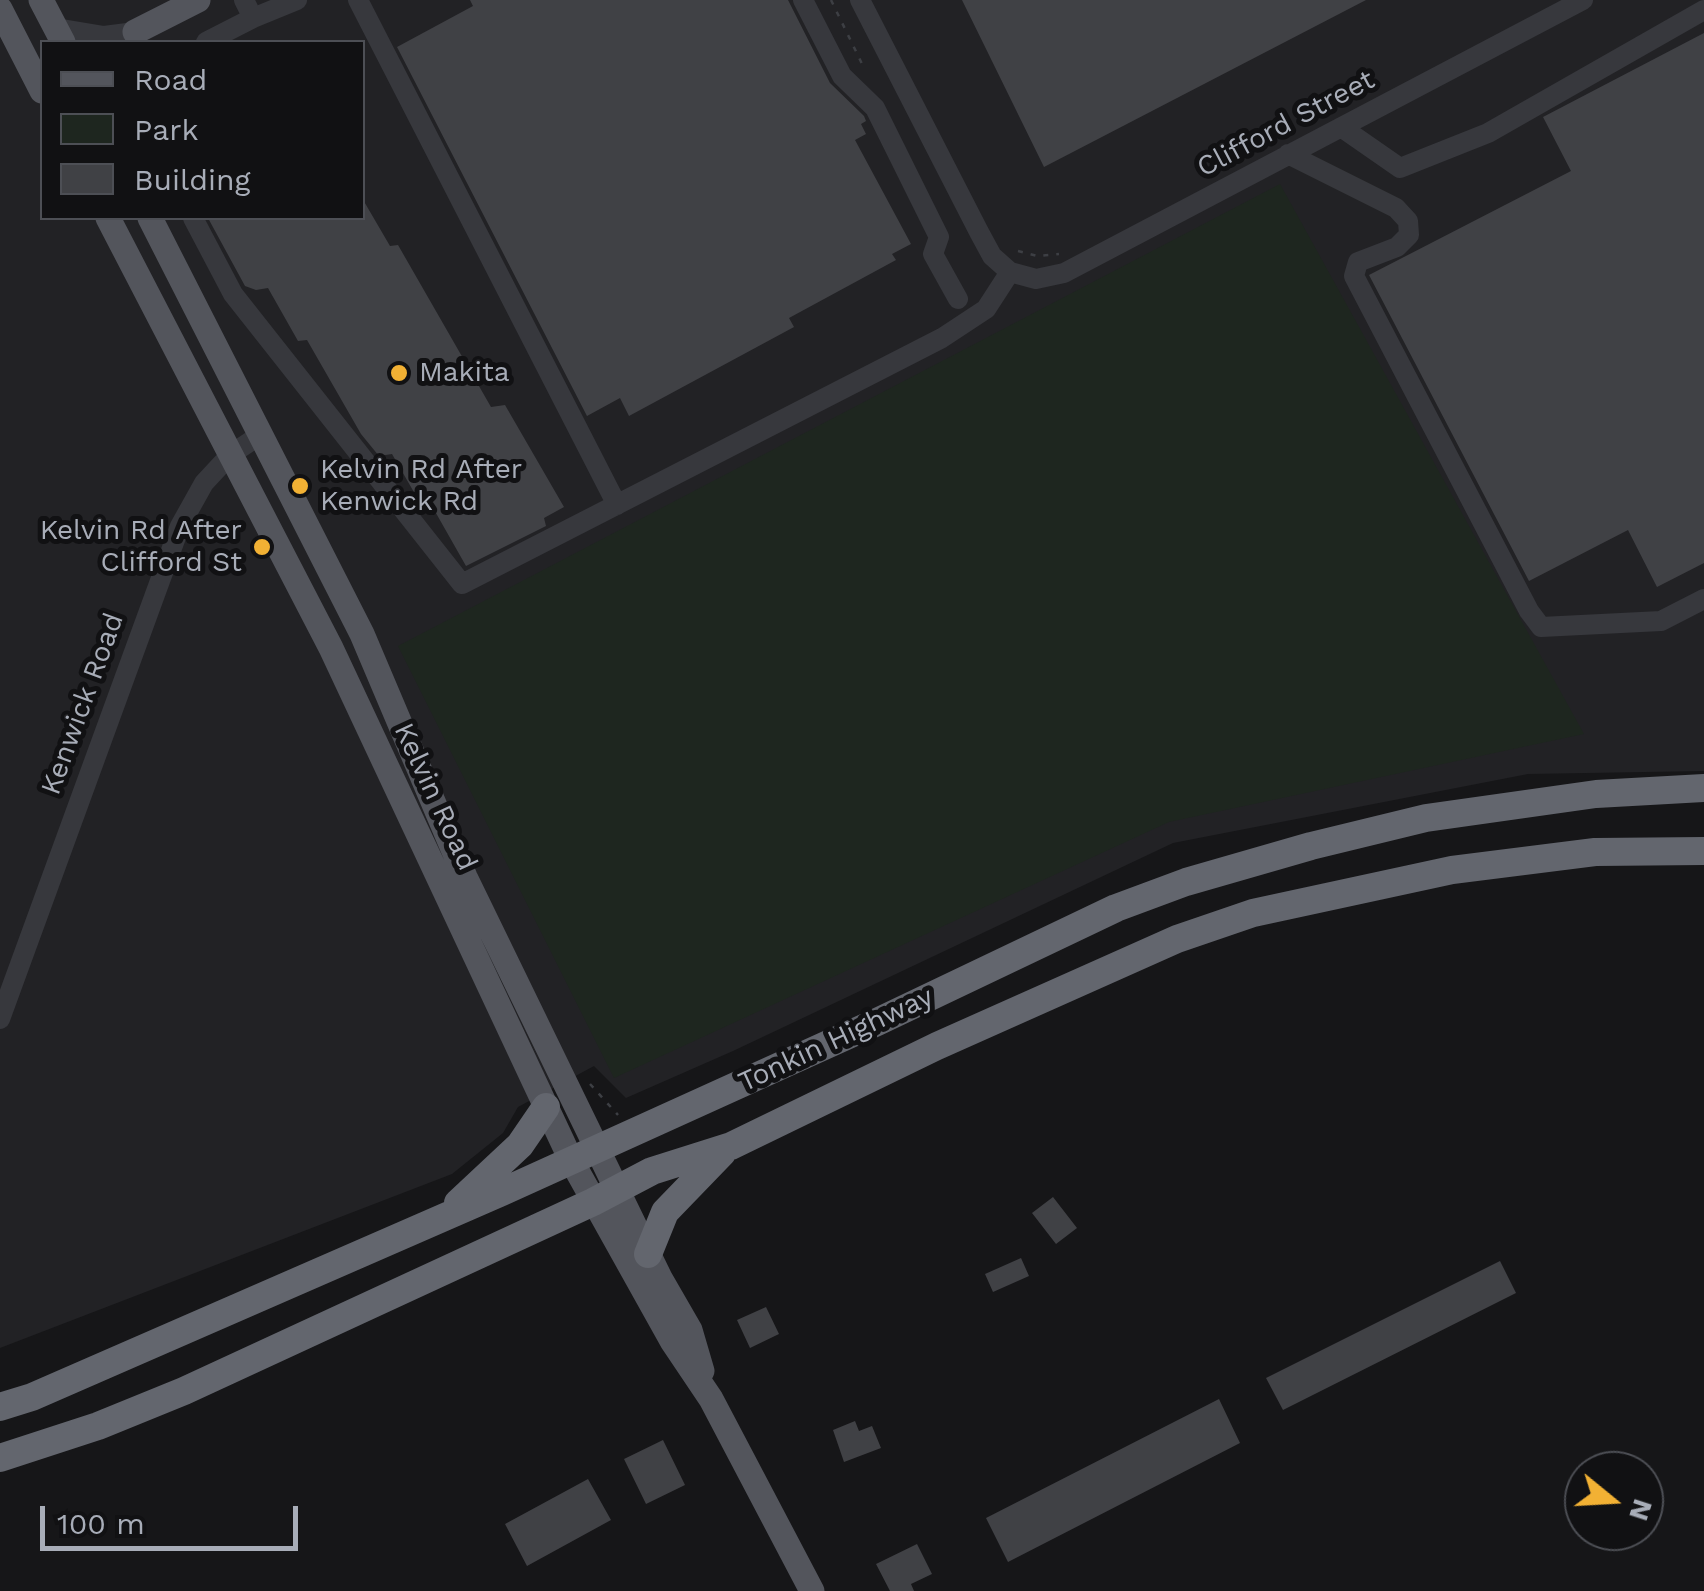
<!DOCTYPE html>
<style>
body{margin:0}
#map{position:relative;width:1704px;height:1591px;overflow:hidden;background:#161618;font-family:"Work Sans",sans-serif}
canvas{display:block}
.legend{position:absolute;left:40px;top:40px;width:325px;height:180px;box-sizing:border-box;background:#111113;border:2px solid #4d4f55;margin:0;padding:12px 18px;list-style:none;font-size:30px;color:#a8adb8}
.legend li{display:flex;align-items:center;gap:20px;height:50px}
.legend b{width:50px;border:2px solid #4d4f55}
.north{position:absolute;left:1564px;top:1451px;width:100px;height:100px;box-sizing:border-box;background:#111113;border:2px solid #4d4f55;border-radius:50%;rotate:108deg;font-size:28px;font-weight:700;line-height:40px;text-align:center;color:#a8adb8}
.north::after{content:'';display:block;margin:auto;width:35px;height:45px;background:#f2b134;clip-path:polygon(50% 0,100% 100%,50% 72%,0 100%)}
.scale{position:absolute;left:40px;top:1506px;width:258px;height:45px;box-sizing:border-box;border:5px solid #a8adb8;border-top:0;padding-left:12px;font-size:30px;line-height:35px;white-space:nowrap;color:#a8adb8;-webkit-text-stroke:8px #111113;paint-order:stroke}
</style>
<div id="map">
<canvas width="1704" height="1591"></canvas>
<ul class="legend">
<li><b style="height:12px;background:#53555c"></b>Road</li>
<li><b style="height:28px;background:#1e261f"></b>Park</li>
<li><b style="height:28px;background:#404145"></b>Building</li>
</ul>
<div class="north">N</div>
<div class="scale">100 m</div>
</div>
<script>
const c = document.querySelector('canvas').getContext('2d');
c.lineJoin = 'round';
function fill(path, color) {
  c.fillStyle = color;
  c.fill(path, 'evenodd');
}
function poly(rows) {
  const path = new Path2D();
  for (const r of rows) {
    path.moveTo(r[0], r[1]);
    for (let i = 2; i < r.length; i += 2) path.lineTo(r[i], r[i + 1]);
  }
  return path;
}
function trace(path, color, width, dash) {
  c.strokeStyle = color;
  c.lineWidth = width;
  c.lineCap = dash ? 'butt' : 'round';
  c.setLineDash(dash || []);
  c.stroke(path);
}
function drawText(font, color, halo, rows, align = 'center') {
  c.font = font + ' "Work Sans",sans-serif';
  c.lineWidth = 10;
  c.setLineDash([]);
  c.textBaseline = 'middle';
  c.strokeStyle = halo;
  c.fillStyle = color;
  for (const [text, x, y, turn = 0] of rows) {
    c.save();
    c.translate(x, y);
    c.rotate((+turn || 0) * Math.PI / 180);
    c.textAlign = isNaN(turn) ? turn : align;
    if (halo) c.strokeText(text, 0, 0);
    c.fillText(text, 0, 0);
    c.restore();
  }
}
fill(poly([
 [0,0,1704,0,1704,771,1528,774,1173,843,733,1051,626,1098,594,1066,518,1107,503,1133,452,1174,0,1348],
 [42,42,362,42,362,218,42,218]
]), '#222225');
fill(poly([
 [1280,184,1584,734,1169,822,614,1078,398,646]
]), '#1e261f');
fill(poly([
 [470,0,788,0,830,83,864,116,866,121,861,124,866,134,855,140,911,244,892,254,896,260,789,318,794,327,629,416,620,398,587,416,397,47,473,6],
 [962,0,1366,0,1044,167],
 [1704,33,1704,563,1657,587,1628,530,1529,581,1369,275,1571,171,1543,117],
 [362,198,390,246,398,245,491,407,505,405,564,507,544,518,546,526,466,566,424,492,415,494,392,454,379,456,361,434,307,340,298,341,268,288,256,290,245,286,208,218,362,218],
 [1053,1197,1077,1228,1056,1244,1032,1213],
 [1021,1258,1029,1276,993,1292,985,1274],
 [1500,1261,1516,1293,1283,1410,1266,1378],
 [766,1307,779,1334,750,1348,737,1320],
 [1219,1399,1240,1443,1008,1562,986,1518],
 [855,1421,859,1431,872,1426,881,1448,844,1462,833,1430],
 [663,1440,685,1485,646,1504,624,1459],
 [588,1479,611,1520,527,1566,505,1524],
 [917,1544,932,1574,911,1584,914,1591,890,1591,876,1564]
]), '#404145');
trace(poly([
 [831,0,865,70],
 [1018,251,1037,256,1059,254],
 [590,1084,618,1115]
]), '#3d3f44', 2.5, [5, 8]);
trace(poly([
 [358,0,617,505],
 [803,0,842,76,875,108,939,237,933,254,958,299],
 [860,0,979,232,992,256,1010,272],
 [253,18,297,0],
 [56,28,104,36,135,32],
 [206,42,253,18,244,0],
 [1341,127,1400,168,1488,133,1704,10],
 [1288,154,1396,208,1408,221,1409,235,1397,247,1358,262,1354,276,1529,611,1541,627,1661,621,1704,599],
 [193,218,233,294,462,584,942,338,986,309,1010,272,1036,279,1064,273,1583,0],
 [0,1019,180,526,204,483,230,455,260,435]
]), '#37383d', 20);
trace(poly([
 [41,0,63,42],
 [0,9,42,91],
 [135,32,198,0],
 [108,218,331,648,571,1160,672,1341,711,1399,812,1591],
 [150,218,362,634,465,877,660,1278,690,1330,702,1371]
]), '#53555c', 25);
trace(poly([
 [458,1203,520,1145,546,1107],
 [648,1254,665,1212,722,1153],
 [0,1407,32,1397,502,1192,877,1022,1116,908,1186,882,1311,846,1426,818,1596,794,1704,788],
 [0,1458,98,1426,184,1391,593,1202,652,1171,731,1146,937,1046,1177,939,1253,913,1452,870,1595,852,1704,851]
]), '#63666e', 28);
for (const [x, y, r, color] of [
 [399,373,10,"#f2b134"],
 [300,486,10,"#f2b134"],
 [262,547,10,"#f2b134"]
]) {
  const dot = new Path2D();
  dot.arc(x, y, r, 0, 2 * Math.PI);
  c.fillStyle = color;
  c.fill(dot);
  trace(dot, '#111113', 4);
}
drawText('28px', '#a8adb8', '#111113', [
 ["Clifford Street",1286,124,-28],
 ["Kenwick Road",83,704,-70],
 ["Kelvin Road",435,797,65],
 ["Tonkin Highway",836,1040,-25]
]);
drawText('28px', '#a8adb8', '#111113', [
 ["Makita",419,373],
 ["Kelvin Rd After",320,470],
 ["Kenwick Rd",320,502],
 ["Kelvin Rd After",242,531,"right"],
 ["Clifford St",242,563,"right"]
], 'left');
</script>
